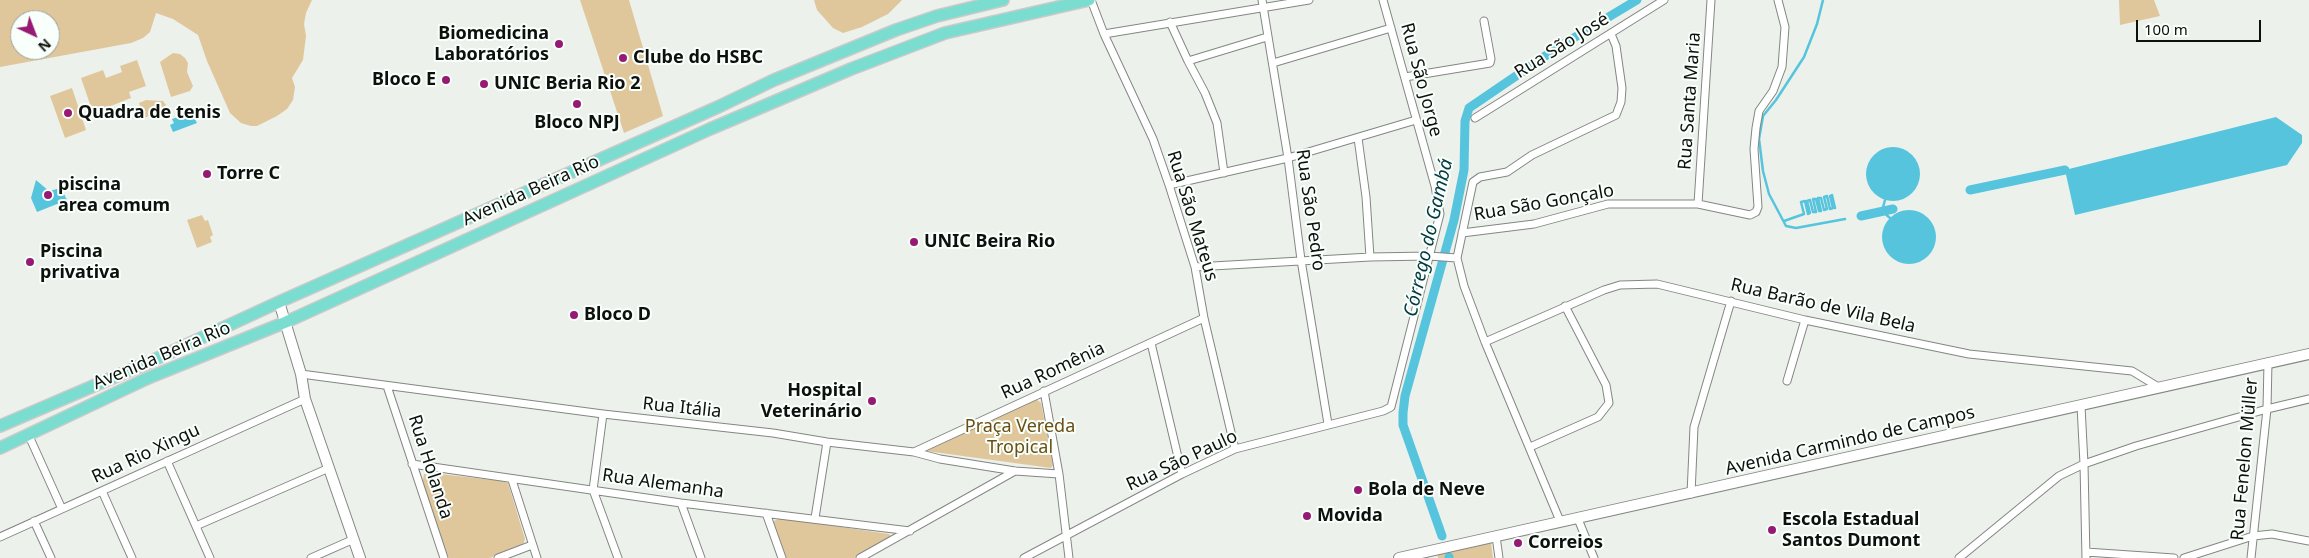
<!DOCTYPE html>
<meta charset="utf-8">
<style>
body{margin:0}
#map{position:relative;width:2309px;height:558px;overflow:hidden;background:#ecf1ec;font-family:"Noto Sans",sans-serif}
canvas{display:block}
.north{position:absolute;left:10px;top:10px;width:50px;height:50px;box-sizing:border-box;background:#f9fffa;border:1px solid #9b9f9c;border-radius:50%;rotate:137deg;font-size:14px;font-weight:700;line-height:20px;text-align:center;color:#0e100e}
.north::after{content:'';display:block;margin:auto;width:18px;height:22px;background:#961a73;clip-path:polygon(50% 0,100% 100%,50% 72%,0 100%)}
.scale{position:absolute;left:2136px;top:20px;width:125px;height:22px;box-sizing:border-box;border:2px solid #0e100e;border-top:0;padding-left:6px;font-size:15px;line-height:18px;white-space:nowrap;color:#0e100e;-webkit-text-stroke:4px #f9fffa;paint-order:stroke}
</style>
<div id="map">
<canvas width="2309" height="558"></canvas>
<div class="north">N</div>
<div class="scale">100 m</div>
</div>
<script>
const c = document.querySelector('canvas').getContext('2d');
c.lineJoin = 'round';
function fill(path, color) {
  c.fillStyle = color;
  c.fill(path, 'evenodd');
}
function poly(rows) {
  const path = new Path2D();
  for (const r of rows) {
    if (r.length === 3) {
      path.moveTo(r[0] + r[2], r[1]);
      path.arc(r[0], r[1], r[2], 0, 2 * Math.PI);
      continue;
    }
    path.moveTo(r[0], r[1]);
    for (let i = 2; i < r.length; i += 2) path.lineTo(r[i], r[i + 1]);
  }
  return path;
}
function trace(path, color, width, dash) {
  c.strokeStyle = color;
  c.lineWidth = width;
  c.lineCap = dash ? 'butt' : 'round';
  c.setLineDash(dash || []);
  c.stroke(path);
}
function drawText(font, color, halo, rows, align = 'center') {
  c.font = font + ' "Noto Sans",sans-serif';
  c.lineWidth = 4;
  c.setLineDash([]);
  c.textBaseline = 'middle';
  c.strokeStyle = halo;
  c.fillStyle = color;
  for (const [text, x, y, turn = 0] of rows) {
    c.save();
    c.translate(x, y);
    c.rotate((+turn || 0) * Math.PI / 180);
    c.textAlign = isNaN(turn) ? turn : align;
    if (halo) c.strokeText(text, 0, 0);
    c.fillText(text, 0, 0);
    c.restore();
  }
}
fill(poly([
 [0,0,312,0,306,13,304,24,306,36,303,60,292,78,295,87,293,100,287,109,277,116,257,126,251,126,241,123,230,113,207,61,198,35,173,19,156,13,150,32,143,38,131,43,0,67],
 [20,20,50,20,50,50,20,50],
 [580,0,629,0,663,116,624,133],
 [814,0,902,0,888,14,862,27,843,33,833,28,817,10],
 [2119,0,2154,0,2160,16,2120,25],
 [173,53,180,54,185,58,188,63,187,72,193,86,190,91,171,97,160,62],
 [137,60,146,86,129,92,131,98,93,113,81,78,103,70,106,78,122,72,120,66],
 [72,88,86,130,65,138,50,96],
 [146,100,163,101,166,105,164,110,144,118,139,103],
 [202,215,205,221,208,220,213,235,210,237,212,242,197,248,187,220],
 [1036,399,1041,403,1053,465,1051,468,926,451],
 [432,473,502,481,508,483,525,539,523,545,490,558,449,558,422,485,424,474],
 [780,518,889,534,891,536,890,539,854,558,786,558,772,522],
 [1491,543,1493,558,1438,558,1437,552]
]), '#e0c79b');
fill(poly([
 [190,113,191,117,194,117,197,123,173,132,170,125,174,123,172,119],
 [2276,117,2302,135,2302,143,2287,165,2075,215,2065,170],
 [1893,174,27],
 [36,180,49,191,61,188,67,200,37,212,31,198],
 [1909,237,27]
]), '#56c4dc');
trace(poly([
 [1823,0,1817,24,1804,57,1776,100,1763,116,1759,139,1763,171,1769,194,1786,226,1796,228,1845,219],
 [1885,200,1882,211,1890,218],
 [1784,221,1804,214,1801,202,1805,201,1808,214,1810,213,1807,201,1810,200,1813,212,1816,212,1813,199,1816,199,1819,211,1821,211,1818,198,1821,198,1824,210,1827,209,1824,197,1827,196,1830,209,1833,208,1830,196,1832,195,1835,208]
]), '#56c4dc', 2.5);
trace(poly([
 [1970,190,2065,170],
 [1861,216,1893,209],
 [1442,536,1403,425,1403,413,1405,396,1454,220,1464,170,1465,121,1469,108,1557,48,1637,0],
 [1449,557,1449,558]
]), '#56c4dc', 9);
const minor = poly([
 [1091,0,1104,34,1153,139,1169,185,1195,267,1204,318,1235,449],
 [1262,0,1288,158,1301,260,1328,424],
 [1170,22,1188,61,1205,93,1217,123,1224,173],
 [1104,34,1309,0],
 [1188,61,1267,37],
 [1273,63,1391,28],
 [1405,77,1490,63,1491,59,1484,21],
 [1475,118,1664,0],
 [1358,138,1366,197,1370,257],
 [1169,185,1288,158,1416,120],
 [1698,204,1711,0],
 [1462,233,1534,224,1608,204,1698,204,1750,215,1756,212,1758,207,1754,149,1756,128,1759,111,1773,91,1782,67,1785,27,1778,0],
 [1195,267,1370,257,1429,256,1457,258],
 [1485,342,1604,290,1620,285,1657,284,1805,320,1969,354,2132,371,2160,388],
 [1151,343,1182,474],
 [301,374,603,414,773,433,827,442,914,452,940,459,1015,471,1059,474],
 [1787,381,1805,320],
 [387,386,444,558],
 [1044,391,1059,474,1069,558],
 [2081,406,2084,464,2086,558],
 [603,414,593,490,618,558],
 [29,436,62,509],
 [1530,447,1598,417,1609,403,1606,385,1565,306],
 [914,452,1204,318],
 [167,461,210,558],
 [412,464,681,503,910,531],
 [512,480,537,558],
 [102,491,132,558],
 [1691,494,1694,427,1731,301],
 [681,503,701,558],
 [766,513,782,558],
 [815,518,827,442],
 [1578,519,1594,558],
 [34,521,51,558],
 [1560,521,1485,342,1464,286,1457,258,1473,182,1480,177,1507,172,1532,155,1616,115,1621,102,1622,88,1616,46,1611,34],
 [196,526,329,468],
 [1496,536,1499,558],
 [0,537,305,399],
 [2086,552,2174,558],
 [311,558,354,539],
 [498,558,532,545],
 [860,558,1015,471],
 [1024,558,1182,474,1235,449,1383,411,1391,407,1440,214,1435,186,1383,0],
 [1959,558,2059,476,2084,464,2136,446,2267,409,2309,399],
 [2184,558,2253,536,2272,534,2309,541],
 [2251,558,2267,409,2268,362]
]);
const secondary = poly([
 [279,302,301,374,305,399,360,558],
 [1399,558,2309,354]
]);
const primary = poly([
 [0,426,147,363,279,302,718,107,774,80,896,30,937,16,1003,0],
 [0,448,148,378,286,322,710,129,851,69,945,33,1089,0]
]);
trace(minor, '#838783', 9);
trace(secondary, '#838783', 12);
trace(primary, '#cacaca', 14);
trace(minor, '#fff', 7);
trace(secondary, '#fff', 10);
trace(primary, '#7addd0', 11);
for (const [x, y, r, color] of [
 [559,44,5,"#961a73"],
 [623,58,5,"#961a73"],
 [446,80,5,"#961a73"],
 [484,84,5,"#961a73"],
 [577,104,5,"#961a73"],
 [68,113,5,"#961a73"],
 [207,174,5,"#961a73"],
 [48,195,5,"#961a73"],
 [914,242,5,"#961a73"],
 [30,262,5,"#961a73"],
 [574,315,5,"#961a73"],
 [872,401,5,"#961a73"],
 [1358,490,5,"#961a73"],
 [1307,516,5,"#961a73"],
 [1772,530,5,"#961a73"],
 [1518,543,5,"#961a73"]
]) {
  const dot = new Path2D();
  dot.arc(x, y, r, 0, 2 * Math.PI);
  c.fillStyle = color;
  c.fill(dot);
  trace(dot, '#f9fffa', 2);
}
drawText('bold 18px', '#0e100e', '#f9fffa', [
 ["Biomedicina",549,34,"right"],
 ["Laboratórios",549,55,"right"],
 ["Clube do HSBC",633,58],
 ["Bloco E",436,80,"right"],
 ["UNIC Beria Rio 2",494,84],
 ["Quadra de tenis",78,113],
 ["Bloco NPJ",577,123,"center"],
 ["Torre C",217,174],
 ["piscina",58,185],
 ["area comum",58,206],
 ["UNIC Beira Rio",924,242],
 ["Piscina",40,252],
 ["privativa",40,273],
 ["Bloco D",584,315],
 ["Hospital",862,391,"right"],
 ["Veterinário",862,412,"right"],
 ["Bola de Neve",1368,490],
 ["Movida",1317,516],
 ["Escola Estadual",1782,520],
 ["Santos Dumont",1782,541],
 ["Correios",1528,543]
], 'left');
drawText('18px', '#0e100e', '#f9fffa', [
 ["Rua São José",1562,46,-32],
 ["Rua São Jorge",1421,80,75],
 ["Rua Santa Maria",1690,101,-86],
 ["Avenida Beira Rio",531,191,-24],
 ["Rua São Gonçalo",1544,203,-10],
 ["Rua São Pedro",1310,210,82],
 ["Rua São Mateus",1192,216,73],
 ["Rua Barão de Vila Bela",1823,306,13],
 ["Avenida Beira Rio",162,356,-23],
 ["Rua Romênia",1053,371,-25],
 ["Rua Itália",682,408,6],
 ["Avenida Carmindo de Campos",1850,441,-13],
 ["Rua Rio Xingu",146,454,-25],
 ["Rua Fenelon Müller",2245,459,-85],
 ["Rua São Paulo",1182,461,-25],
 ["Rua Holanda",430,467,72],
 ["Rua Alemanha",663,484,8]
]);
drawText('18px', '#6a4e14', '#f9fffa', [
 ["Praça Vereda",1020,427],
 ["Tropical",1020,448]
]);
drawText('italic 19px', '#033943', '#f9fffa', [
 ["Córrego do Gambá",1429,238,-77]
]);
</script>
